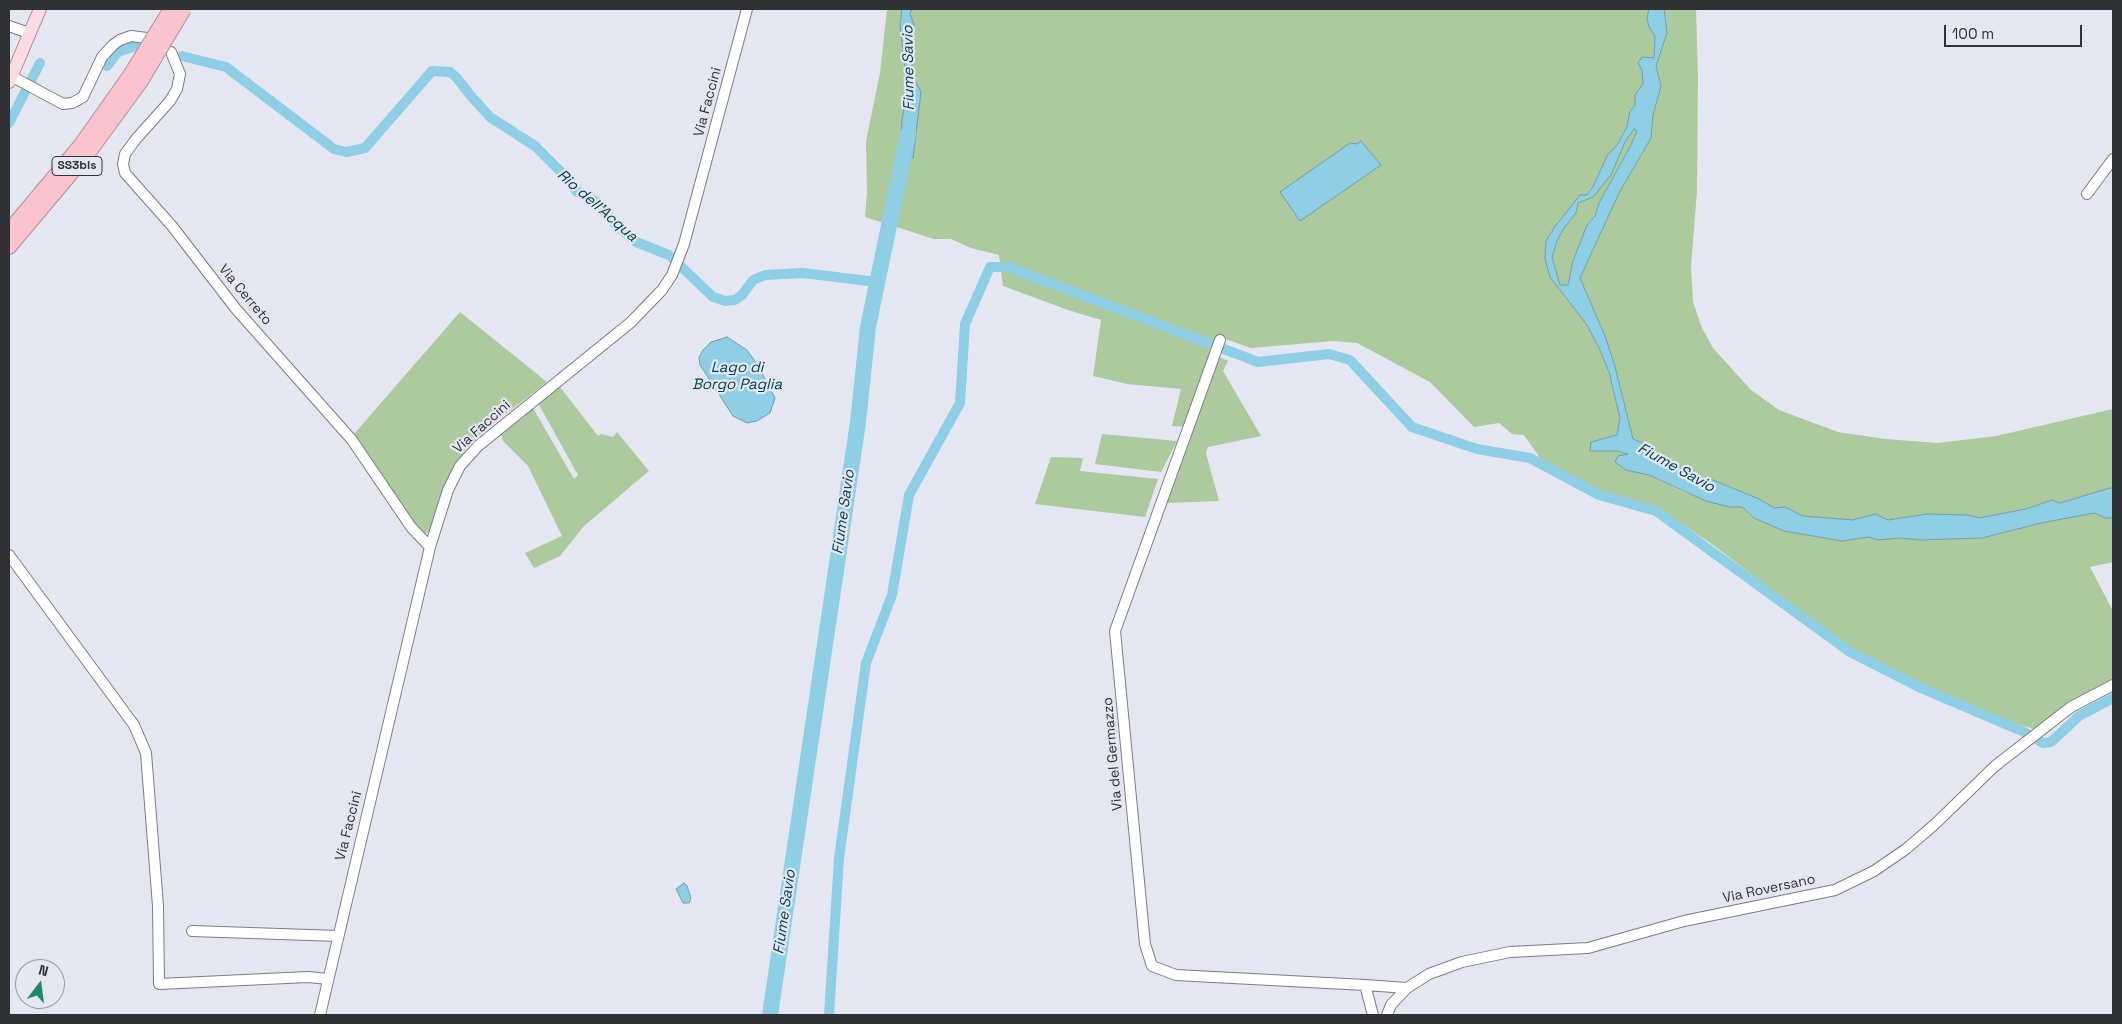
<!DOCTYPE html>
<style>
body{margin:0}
#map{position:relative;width:2122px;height:1024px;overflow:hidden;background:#e4e7f1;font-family:"Space Grotesk",sans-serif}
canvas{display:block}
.frame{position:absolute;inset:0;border:10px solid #303135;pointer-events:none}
.north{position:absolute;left:15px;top:959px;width:50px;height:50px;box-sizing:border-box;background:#e4e7f1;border:1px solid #9c9ea6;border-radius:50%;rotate:15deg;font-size:14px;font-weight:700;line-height:20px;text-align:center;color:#303135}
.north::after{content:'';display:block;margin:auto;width:18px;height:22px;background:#1f8864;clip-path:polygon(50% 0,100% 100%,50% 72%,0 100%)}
.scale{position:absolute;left:1944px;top:25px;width:138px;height:22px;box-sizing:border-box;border:2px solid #303135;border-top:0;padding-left:6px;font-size:15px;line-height:18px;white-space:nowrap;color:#303135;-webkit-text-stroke:4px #e4e7f1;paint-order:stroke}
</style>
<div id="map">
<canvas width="2122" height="1024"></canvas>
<div class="frame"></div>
<div class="north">N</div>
<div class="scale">100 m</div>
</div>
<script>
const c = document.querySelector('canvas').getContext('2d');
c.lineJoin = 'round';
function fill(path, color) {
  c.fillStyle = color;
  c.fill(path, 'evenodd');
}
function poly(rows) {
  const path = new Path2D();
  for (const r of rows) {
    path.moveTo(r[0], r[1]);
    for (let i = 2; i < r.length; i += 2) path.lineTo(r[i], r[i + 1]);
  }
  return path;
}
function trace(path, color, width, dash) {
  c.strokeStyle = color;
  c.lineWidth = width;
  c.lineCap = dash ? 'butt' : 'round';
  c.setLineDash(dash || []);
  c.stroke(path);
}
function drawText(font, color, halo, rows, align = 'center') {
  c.font = font + ' "Space Grotesk",sans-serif';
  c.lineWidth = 4.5;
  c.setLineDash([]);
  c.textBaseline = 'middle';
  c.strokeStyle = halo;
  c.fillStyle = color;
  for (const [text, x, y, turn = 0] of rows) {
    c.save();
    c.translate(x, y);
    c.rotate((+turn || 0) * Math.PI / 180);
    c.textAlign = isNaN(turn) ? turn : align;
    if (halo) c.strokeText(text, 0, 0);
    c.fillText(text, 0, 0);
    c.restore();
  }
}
fill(poly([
 [887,9,1649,9,1647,18,1649,27,1655,36,1654,59,1642,70,1643,84,1635,95,1635,106,1630,111,1627,127,1617,145,1607,156,1593,187,1587,195,1580,195,1554,228,1546,241,1550,277,1587,325,1600,350,1609,372,1620,418,1617,435,1591,442,1590,451,1617,451,1630,455,1626,470,1649,475,1682,491,1729,507,1742,507,1754,518,1784,531,1841,541,1869,537,1878,540,1899,538,1920,540,1982,538,2041,523,2094,513,2106,518,2113,518,2113,562,2090,567,2113,611,2113,679,2076,700,2034,729,2009,722,1923,685,1851,650,1709,542,1656,507,1594,489,1540,458,1524,435,1512,434,1499,423,1474,427,1430,382,1357,343,1333,341,1251,348,1217,336,1209,352,1228,361,1223,371,1261,436,1208,447,1206,453,1219,501,1167,503,1164,500,1190,427,1172,426,1181,389,1127,384,1093,376,1101,320,1068,310,1003,286,999,255,971,248,951,239,934,239,865,217,867,193,866,141,880,73],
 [1664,9,1696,9,1698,77,1697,191,1691,267,1693,302,1702,328,1713,348,1751,390,1779,410,1838,432,1885,439,1938,443,1996,436,2113,409,2113,488,2060,503,2052,500,2026,509,1979,518,1968,515,1927,514,1887,520,1875,514,1853,520,1803,516,1785,507,1774,508,1759,499,1708,478,1702,478,1665,459,1649,446,1633,439,1614,363,1605,336,1580,278,1619,193,1651,138,1653,115,1661,86,1656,66,1667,33],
 [1634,129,1637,131,1631,145,1599,203,1595,216,1587,225,1573,261,1568,285,1560,285,1552,258,1557,241,1564,228,1576,213,1578,203,1593,197,1618,157,1625,142],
 [460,312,547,382,485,430,465,450,449,475,432,529,427,533,421,532,354,434],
 [560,387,598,436,601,434,613,437,617,432,649,471,584,526,560,556,534,568,525,553,562,536,528,466,503,441,501,433,533,408,574,479,578,475,538,403],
 [1102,434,1177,441,1161,472,1095,464],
 [1051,457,1083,458,1080,471,1158,479,1145,517,1035,504]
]), '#acca9d');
const water = poly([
 [902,9,912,9,910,14,914,25,909,38,913,77,921,92,913,158,897,151,901,142,902,119,906,100,906,76,900,26,902,9],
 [1649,9,1664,9,1667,33,1656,66,1661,86,1653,115,1651,138,1619,193,1580,278,1605,336,1614,363,1633,439,1649,446,1665,459,1702,478,1708,478,1759,499,1774,508,1785,507,1803,516,1853,520,1875,514,1888,520,1927,514,1968,515,1979,518,2026,509,2052,500,2060,503,2110,488,2113,488,2113,518,2106,518,2094,513,2041,523,1982,538,1920,540,1899,538,1878,540,1869,537,1842,541,1784,531,1754,518,1742,507,1729,507,1706,501,1649,475,1626,470,1615,462,1618,456,1628,454,1617,451,1590,451,1591,442,1617,435,1620,418,1609,372,1600,350,1587,325,1550,277,1545,259,1546,241,1554,228,1580,195,1587,195,1593,187,1607,156,1617,145,1627,127,1630,111,1635,106,1635,95,1643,84,1642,70,1638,63,1642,57,1654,58,1655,36,1649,27,1647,18,1649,9],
 [1634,129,1637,131,1631,145,1599,203,1595,216,1587,225,1573,261,1568,285,1560,285,1552,258,1557,241,1564,228,1576,213,1578,203,1593,197,1611,175,1625,142,1634,129],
 [1361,141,1381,165,1300,221,1280,192,1350,143,1357,144,1361,141],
 [727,337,747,350,757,364,775,398,770,413,757,421,747,423,733,416,700,365,699,357,703,350,711,342,727,337],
 [684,883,687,886,691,898,689,903,683,903,676,889,684,883]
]);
fill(water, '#8ecfe5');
trace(water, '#72a0b0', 1);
trace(poly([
 [182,56,226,67,334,149,346,152,365,148,432,71,450,72,457,78,471,96,490,117,535,146,568,179,576,191,597,202,616,225,636,242,669,255,713,297,725,301,735,300,742,295,753,280,765,275,803,273,877,282],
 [107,66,118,52,141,44],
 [9,123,40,63],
 [829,1015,839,858,866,663,892,595,909,495,960,403,965,324,990,267,1008,267,1258,362,1329,354,1350,360,1412,427,1477,449,1530,458,1599,495,1656,511,1850,652,1923,689,2024,732,2043,743,2051,742,2079,716,2113,698]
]), '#8ecfe5', 10);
trace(poly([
 [770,1015,858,422,868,327,908,134]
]), '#8ecfe5', 16);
const minor = poly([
 [9,26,29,33],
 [171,52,180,74,177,89,170,101,136,139,125,154,123,164,125,173,172,226,236,309,352,440,411,527,430,547],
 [11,76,63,104,72,103,83,97,102,57,113,45,120,40,131,36,147,38],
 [2087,194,2113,159],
 [1220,340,1115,631,1145,944,1152,966,1176,975,1365,985,1373,1015],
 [9,555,134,725,146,753,158,906,159,984,308,977,328,979],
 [192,931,338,936],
 [1365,985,1407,988],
 [320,1015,430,547,448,490,460,466,478,446,630,323,662,290,672,275,684,244,747,9],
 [1387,1015,1391,1005,1407,988,1429,974,1462,962,1510,952,1588,948,1684,921,1835,890,1874,871,1906,849,1934,825,1995,766,2071,707,2113,685]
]);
const major = poly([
 [9,82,40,9]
]);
const highway = poly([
 [9,231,80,146,131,74],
 [9,247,89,152,141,81]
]);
trace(minor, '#7b7d86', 12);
trace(major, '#b39199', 14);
trace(highway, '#b39199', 16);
trace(minor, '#fff', 10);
trace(major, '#fcdce2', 12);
trace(highway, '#fac4cf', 14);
const highwayBridge = poly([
 [131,74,171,9],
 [141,81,184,9]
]);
trace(highwayBridge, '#b39199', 16, []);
trace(highwayBridge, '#fac4cf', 14);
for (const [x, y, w] of [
 [77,166,50]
]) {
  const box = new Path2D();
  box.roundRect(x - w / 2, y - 9.5, w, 19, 4);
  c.fillStyle = '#e4e7f1';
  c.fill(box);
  trace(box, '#303135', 1);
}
drawText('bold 12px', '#303135', null, [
 ["SS3bis",77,166]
]);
drawText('14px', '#303135', '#e4e7f1', [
 ["Via Faccini",708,102,-75],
 ["Via Cerreto",245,295,50],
 ["Via Faccini",482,427,-42],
 ["Via del Germazzo",1113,754,-95],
 ["Via Faccini",349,826,-76],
 ["Via Roversano",1769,889,-12]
]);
drawText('italic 15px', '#054252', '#e4e7f1', [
 ["Fiume Savio",909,68,-91],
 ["Rio dell'Acqua",597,206,41],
 ["Lago di",737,368],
 ["Borgo Paglia",737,385],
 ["Fiume Savio",1676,468,29],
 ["Fiume Savio",844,512,-82],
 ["Fiume Savio",785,912,-82]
]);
</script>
